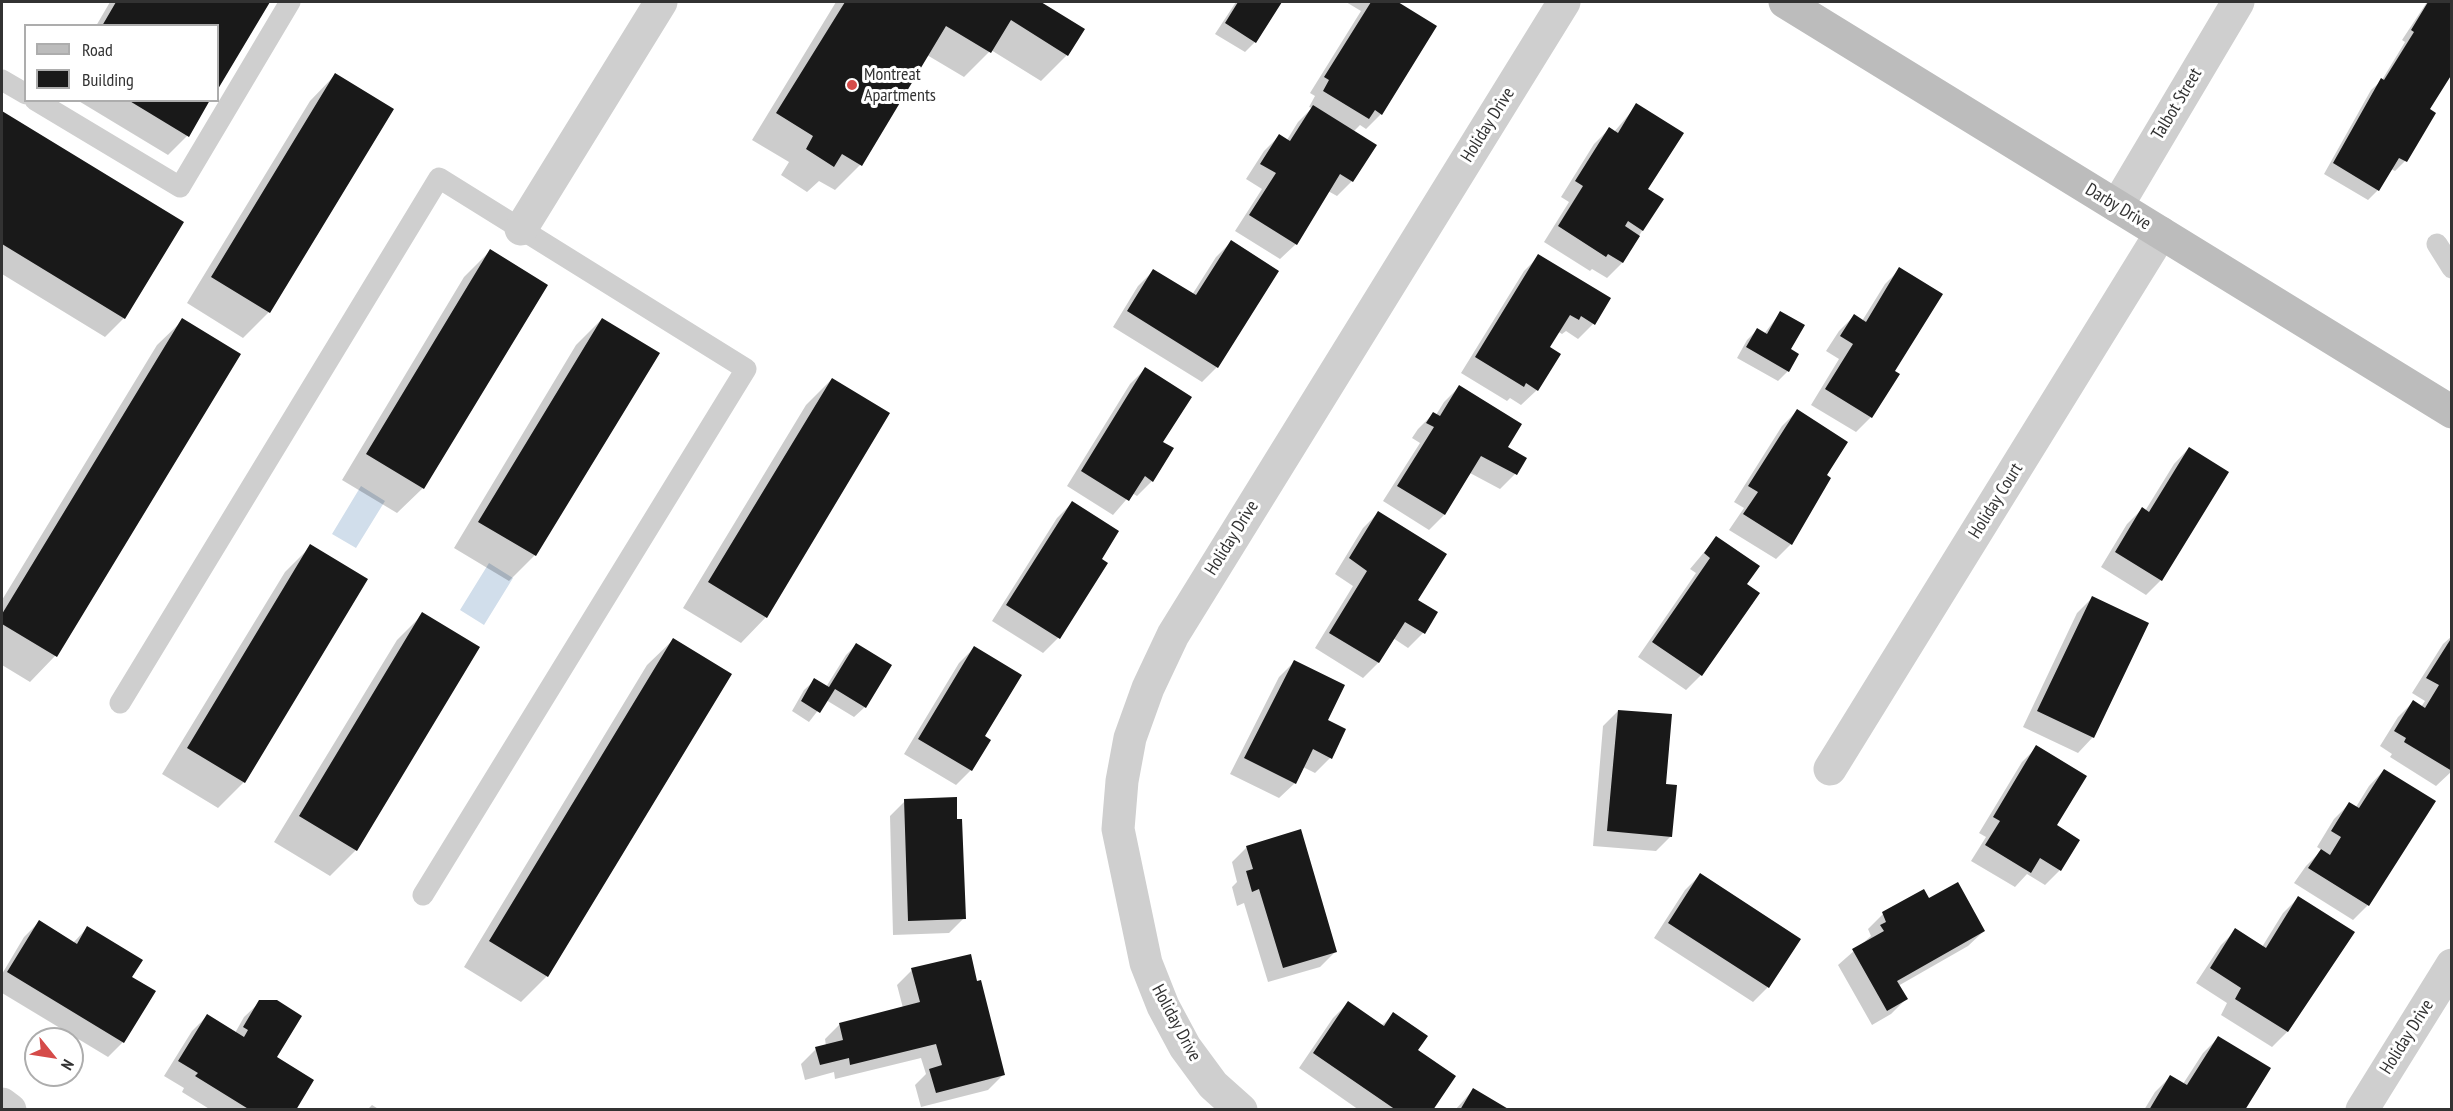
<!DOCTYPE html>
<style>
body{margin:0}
#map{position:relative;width:2453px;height:1111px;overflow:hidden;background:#fff;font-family:"PT Sans Narrow",sans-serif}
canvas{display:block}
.frame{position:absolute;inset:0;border:3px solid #323232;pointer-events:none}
.legend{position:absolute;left:24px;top:24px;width:195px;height:78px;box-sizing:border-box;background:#fff;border:2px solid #adadad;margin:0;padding:8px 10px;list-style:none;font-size:18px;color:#323232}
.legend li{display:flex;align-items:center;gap:12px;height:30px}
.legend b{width:30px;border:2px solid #adadad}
.north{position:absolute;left:24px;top:1027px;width:60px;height:60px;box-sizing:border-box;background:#fff;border:2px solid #adadad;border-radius:50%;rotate:120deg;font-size:16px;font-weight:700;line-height:24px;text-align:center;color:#323232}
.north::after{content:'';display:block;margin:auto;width:21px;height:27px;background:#d54b49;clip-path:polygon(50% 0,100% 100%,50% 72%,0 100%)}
</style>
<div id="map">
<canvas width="2453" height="1111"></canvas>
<div class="frame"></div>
<ul class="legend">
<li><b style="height:8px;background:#bcbcbc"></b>Road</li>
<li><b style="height:16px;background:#191919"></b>Building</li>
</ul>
<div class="north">N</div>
</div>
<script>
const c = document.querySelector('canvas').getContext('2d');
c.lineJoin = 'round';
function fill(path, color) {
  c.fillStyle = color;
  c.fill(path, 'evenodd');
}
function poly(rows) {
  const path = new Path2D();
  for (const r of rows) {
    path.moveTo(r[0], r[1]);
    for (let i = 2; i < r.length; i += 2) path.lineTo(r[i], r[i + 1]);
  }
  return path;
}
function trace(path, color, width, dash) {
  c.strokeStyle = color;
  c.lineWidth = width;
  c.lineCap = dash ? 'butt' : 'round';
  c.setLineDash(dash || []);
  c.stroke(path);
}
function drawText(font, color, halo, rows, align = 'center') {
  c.font = font + ' "PT Sans Narrow",sans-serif';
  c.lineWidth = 6;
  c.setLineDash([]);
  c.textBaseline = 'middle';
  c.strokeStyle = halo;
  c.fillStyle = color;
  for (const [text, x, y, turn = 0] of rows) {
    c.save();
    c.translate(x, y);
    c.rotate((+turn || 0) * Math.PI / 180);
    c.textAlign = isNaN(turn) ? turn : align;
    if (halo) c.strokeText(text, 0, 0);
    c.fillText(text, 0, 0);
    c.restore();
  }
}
fill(poly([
 [361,486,385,501,356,548,332,534],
 [489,563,513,578,484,625,460,610]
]), '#d1deeb');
fill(poly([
 [110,2,268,2,218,86,218,26,96,26],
 [836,2,1038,2,1083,29,1067,55,1041,81,991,50,964,77,927,55,860,165,835,190,819,181,807,192,781,175,789,162,752,140],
 [1236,2,1280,2,1255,42,1245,52,1215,34],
 [1346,2,1395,2,1435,26,1381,114,1366,129,1360,125,1353,132,1352,181,1337,196,1328,191,1296,244,1280,259,1235,231,1262,189,1246,179,1264,151,1279,136,1287,140,1298,122,1312,108,1309,107,1315,96,1310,93,1361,11],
 [2427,2,2452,2,2452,71,2428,109,2434,114,2405,161,2395,171,2391,169,2378,190,2368,200,2324,174,2371,90,2382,80,2405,42,2402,40],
 [335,75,269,312,243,338,187,303,310,101],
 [77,100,209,100,187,136,168,155],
 [1637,105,1646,189,1662,199,1622,263,1607,278,1592,269,1590,271,1544,242,1569,202,1561,197,1594,144,1609,129,1614,132],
 [2,113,182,222,124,318,105,337,2,274],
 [1231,242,1217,367,1202,382,1113,327,1138,286,1153,271,1192,295,1216,257],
 [490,251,423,488,397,513,342,480,464,277],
 [1539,256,1593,324,1578,339,1566,331,1562,334,1557,331,1548,347,1559,354,1537,390,1521,405,1510,398,1507,401,1461,373,1524,271],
 [1900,269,1893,371,1871,417,1856,432,1811,405,1839,359,1826,351,1839,331,1854,316,1862,321,1885,284],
 [1780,313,1789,350,1788,371,1778,381,1737,358,1747,340,1757,330,1764,334],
 [602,319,658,353,535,555,509,581,454,548,576,345],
 [183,320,239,354,55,656,30,682,2,665,2,600,157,345],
 [1145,369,1161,443,1152,481,1137,496,1132,493,1113,515,1067,486,1130,384],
 [832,379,766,617,741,643,683,608,806,405],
 [1459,387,1506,447,1515,474,1500,489,1470,473,1444,515,1429,530,1383,501,1420,443,1412,438,1418,429,1433,414,1436,415,1444,402],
 [1797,411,1825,476,1791,544,1776,559,1729,530,1744,508,1734,502,1782,426],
 [2189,448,2161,580,2146,595,2101,567,2127,524,2142,509,2145,511,2174,464],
 [1072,503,1100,559,1106,563,1058,638,1043,653,992,621,1057,518],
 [1378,513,1416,601,1436,613,1423,633,1408,648,1393,638,1378,663,1363,678,1315,648,1353,586,1335,574,1363,528],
 [1716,538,1745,585,1758,593,1701,675,1686,690,1638,657,1696,573,1690,569],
 [311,546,244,782,218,808,162,774,285,572],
 [2092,598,2093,737,2078,753,2023,727,2077,613],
 [423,614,478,648,356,850,330,876,274,842,397,640],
 [2452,636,2452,771,2436,786,2390,757,2392,754,2380,746,2398,717,2413,702,2421,707,2425,701,2412,693,2443,644],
 [673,640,547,976,521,1002,464,967,647,665],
 [856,645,890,666,865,707,854,717,826,700,809,722,792,711,804,690,815,680,826,687,846,655],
 [974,648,983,736,989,740,971,770,956,785,904,754,959,663],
 [1294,662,1326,720,1344,730,1330,758,1315,773,1303,767,1295,783,1279,798,1230,774,1279,677],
 [1618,711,1671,836,1656,851,1593,846,1603,726],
 [2037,747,2055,826,2060,870,2045,885,2027,874,2015,887,1971,861,1986,837,1979,833,2022,762],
 [2384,770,2368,905,2353,920,2294,883,2306,866,2322,850,2317,847,2334,819,2349,804,2356,807,2369,786],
 [905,801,964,918,949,933,893,935,890,816],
 [1247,847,1335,952,1320,967,1268,982,1244,903,1237,906,1232,887,1237,882,1232,862],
 [1700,875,1768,987,1753,1002,1654,938,1685,890],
 [2298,898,2353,932,2287,1032,2272,1047,2221,1015,2227,1003,2196,983,2221,945,2236,930,2262,947,2283,913],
 [1928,900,1984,931,1968,946,1898,986,1906,999,1891,1014,1872,1025,1838,965,1871,936,1868,929,1883,914],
 [39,922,73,943,87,928,130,977,123,1042,108,1057,2,993,2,974,24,937],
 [912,970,1004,1074,988,1090,921,1107,915,1085,926,1074,921,1058,835,1079,834,1072,805,1080,801,1064,816,1049,826,1046,825,1039,840,1024,903,1008,897,985],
 [260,1002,275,1057,294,1110,211,1110,182,1092,184,1088,164,1076,192,1031,207,1016,235,1033,244,1017],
 [1348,1003,1381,1026,1394,1014,1431,1110,1359,1110,1299,1068,1333,1018],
 [2218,1038,2243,1110,2144,1110,2155,1092,2170,1077,2183,1084,2203,1053],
 [1473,1090,1507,1110,1455,1110],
 [372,1105,380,1110,367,1110]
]), '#0003');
fill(poly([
 [116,2,270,2,218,89,218,26,102,26],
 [845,2,1041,2,1085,29,1068,56,1011,20,991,53,946,26,862,166,842,154,834,167,806,149,813,136,776,113],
 [1238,2,1282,2,1256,43,1225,23],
 [1371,2,1398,2,1437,26,1382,115,1375,110,1369,119,1323,91,1329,80,1324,77],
 [2428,2,2452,2,2452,74,2430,109,2436,113,2407,162,2399,158,2379,191,2333,163,2381,78,2384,80,2414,32,2411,30],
 [335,73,394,109,270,313,211,277],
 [128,100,210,100,189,137],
 [1636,103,1684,133,1648,189,1664,199,1643,231,1628,221,1625,226,1640,236,1623,263,1608,254,1606,257,1558,226,1583,186,1575,181,1609,127,1618,133],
 [1313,105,1377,145,1353,182,1340,174,1297,245,1249,215,1276,173,1260,164,1279,134,1290,141],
 [2,111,184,222,125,319,2,244],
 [1231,240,1279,271,1218,368,1127,311,1153,269,1196,295],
 [490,249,548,285,424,489,366,454],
 [1538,254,1611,298,1595,325,1581,316,1579,320,1570,315,1550,347,1561,354,1538,391,1526,383,1524,387,1475,357],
 [1899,267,1943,294,1895,371,1900,374,1872,418,1825,389,1853,344,1840,336,1854,314,1866,322],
 [1780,311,1805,325,1791,349,1799,354,1789,372,1746,347,1757,328,1767,334],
 [182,318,241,354,57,657,2,624,2,614],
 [602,318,660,353,536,556,478,522],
 [1145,367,1192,397,1163,442,1174,448,1153,482,1145,476,1129,501,1081,471],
 [832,378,890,413,767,618,708,582],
 [1459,385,1522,424,1508,447,1527,458,1517,475,1481,456,1445,515,1397,486,1434,427,1426,423,1433,412,1440,416],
 [1797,409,1848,442,1827,475,1831,478,1792,545,1743,514,1758,492,1748,486],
 [2189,447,2229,472,2162,581,2115,552,2142,507,2149,512],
 [1072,501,1119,531,1102,559,1108,563,1060,639,1006,605],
 [1378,511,1447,554,1418,600,1438,612,1425,634,1405,622,1379,663,1329,633,1367,571,1349,558],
 [1716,536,1760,566,1747,584,1760,593,1702,676,1652,642,1710,558,1704,553],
 [310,544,368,579,245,783,187,748],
 [2092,596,2149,623,2094,738,2037,711],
 [422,612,480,647,357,851,299,816],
 [2452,637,2452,771,2404,742,2406,738,2394,731,2413,700,2425,708,2439,685,2426,678],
 [673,638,732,674,548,977,489,941],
 [856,643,892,665,866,708,835,689,820,713,801,701,814,678,829,687],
 [974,646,1022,675,985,736,991,740,972,771,918,739],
 [1294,660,1345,685,1328,720,1346,729,1332,759,1313,749,1296,784,1244,758],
 [1618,710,1672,714,1666,784,1677,785,1672,837,1607,831],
 [2036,745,2087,776,2057,825,2080,840,2061,871,2040,858,2031,873,1985,845,2000,821,1993,817],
 [2384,769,2436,801,2369,906,2308,868,2321,849,2330,855,2341,837,2331,831,2349,802,2359,808],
 [957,797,957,819,962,819,966,919,908,921,904,799],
 [1301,829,1337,952,1283,968,1259,889,1252,892,1246,871,1253,869,1246,846],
 [1700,873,1801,939,1769,988,1668,923],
 [1958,882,1985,931,1897,981,1908,999,1887,1011,1852,949,1884,931,1880,925,1886,922,1882,912,1924,889,1929,898],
 [2298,896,2355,932,2288,1032,2235,999,2241,988,2210,968,2235,928,2266,948],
 [39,920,77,944,87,926,143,960,132,977,156,991,124,1043,7,972],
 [971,954,977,981,981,980,1005,1075,936,1093,929,1069,942,1065,936,1044,850,1065,849,1058,820,1065,815,1047,843,1040,839,1023,920,1002,911,968],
 [259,1000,277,1000,302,1016,277,1057,314,1080,296,1110,250,1110,195,1076,198,1073,178,1061,207,1014,244,1037,248,1030,243,1027],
 [1348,1001,1384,1026,1393,1012,1428,1036,1418,1050,1456,1076,1433,1110,1396,1110,1313,1053],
 [2218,1036,2271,1068,2245,1110,2149,1110,2170,1075,2187,1085],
 [1473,1088,1510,1110,1460,1110]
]), '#191919');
trace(poly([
 [2,80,26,94],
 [35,100,180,187,290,2],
 [2437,244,2452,268],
 [120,703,439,178,746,369,423,895]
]), '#cfcfcf', 21);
trace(poly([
 [2117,206,2238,2],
 [521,229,661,2],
 [1830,769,2161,233],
 [2,1104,10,1110],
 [1241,1110,1213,1085,1185,1047,1163,1006,1146,963,1118,829,1122,781,1130,738,1148,688,1173,635,1564,2],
 [2362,1110,2452,965]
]), '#cfcfcf', 33);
trace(poly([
 [1785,2,2452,412]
]), '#bcbcbc', 33);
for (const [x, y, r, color] of [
 [852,85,6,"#d54b49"]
]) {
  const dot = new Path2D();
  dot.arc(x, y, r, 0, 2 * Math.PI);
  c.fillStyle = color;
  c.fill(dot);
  trace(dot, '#fff', 2);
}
drawText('18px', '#323232', '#fff', [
 ["Montreat",864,75],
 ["Apartments",864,96]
], 'left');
drawText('18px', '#323232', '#fff', [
 ["Talbot Street",2177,104,-59],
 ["Holiday Drive",1488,125,-58],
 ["Darby Drive",2118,207,31],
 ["Holiday Court",1996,501,-58],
 ["Holiday Drive",1232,538,-58],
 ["Holiday Drive",1176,1023,62],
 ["Holiday Drive",2407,1037,-58]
]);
</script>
